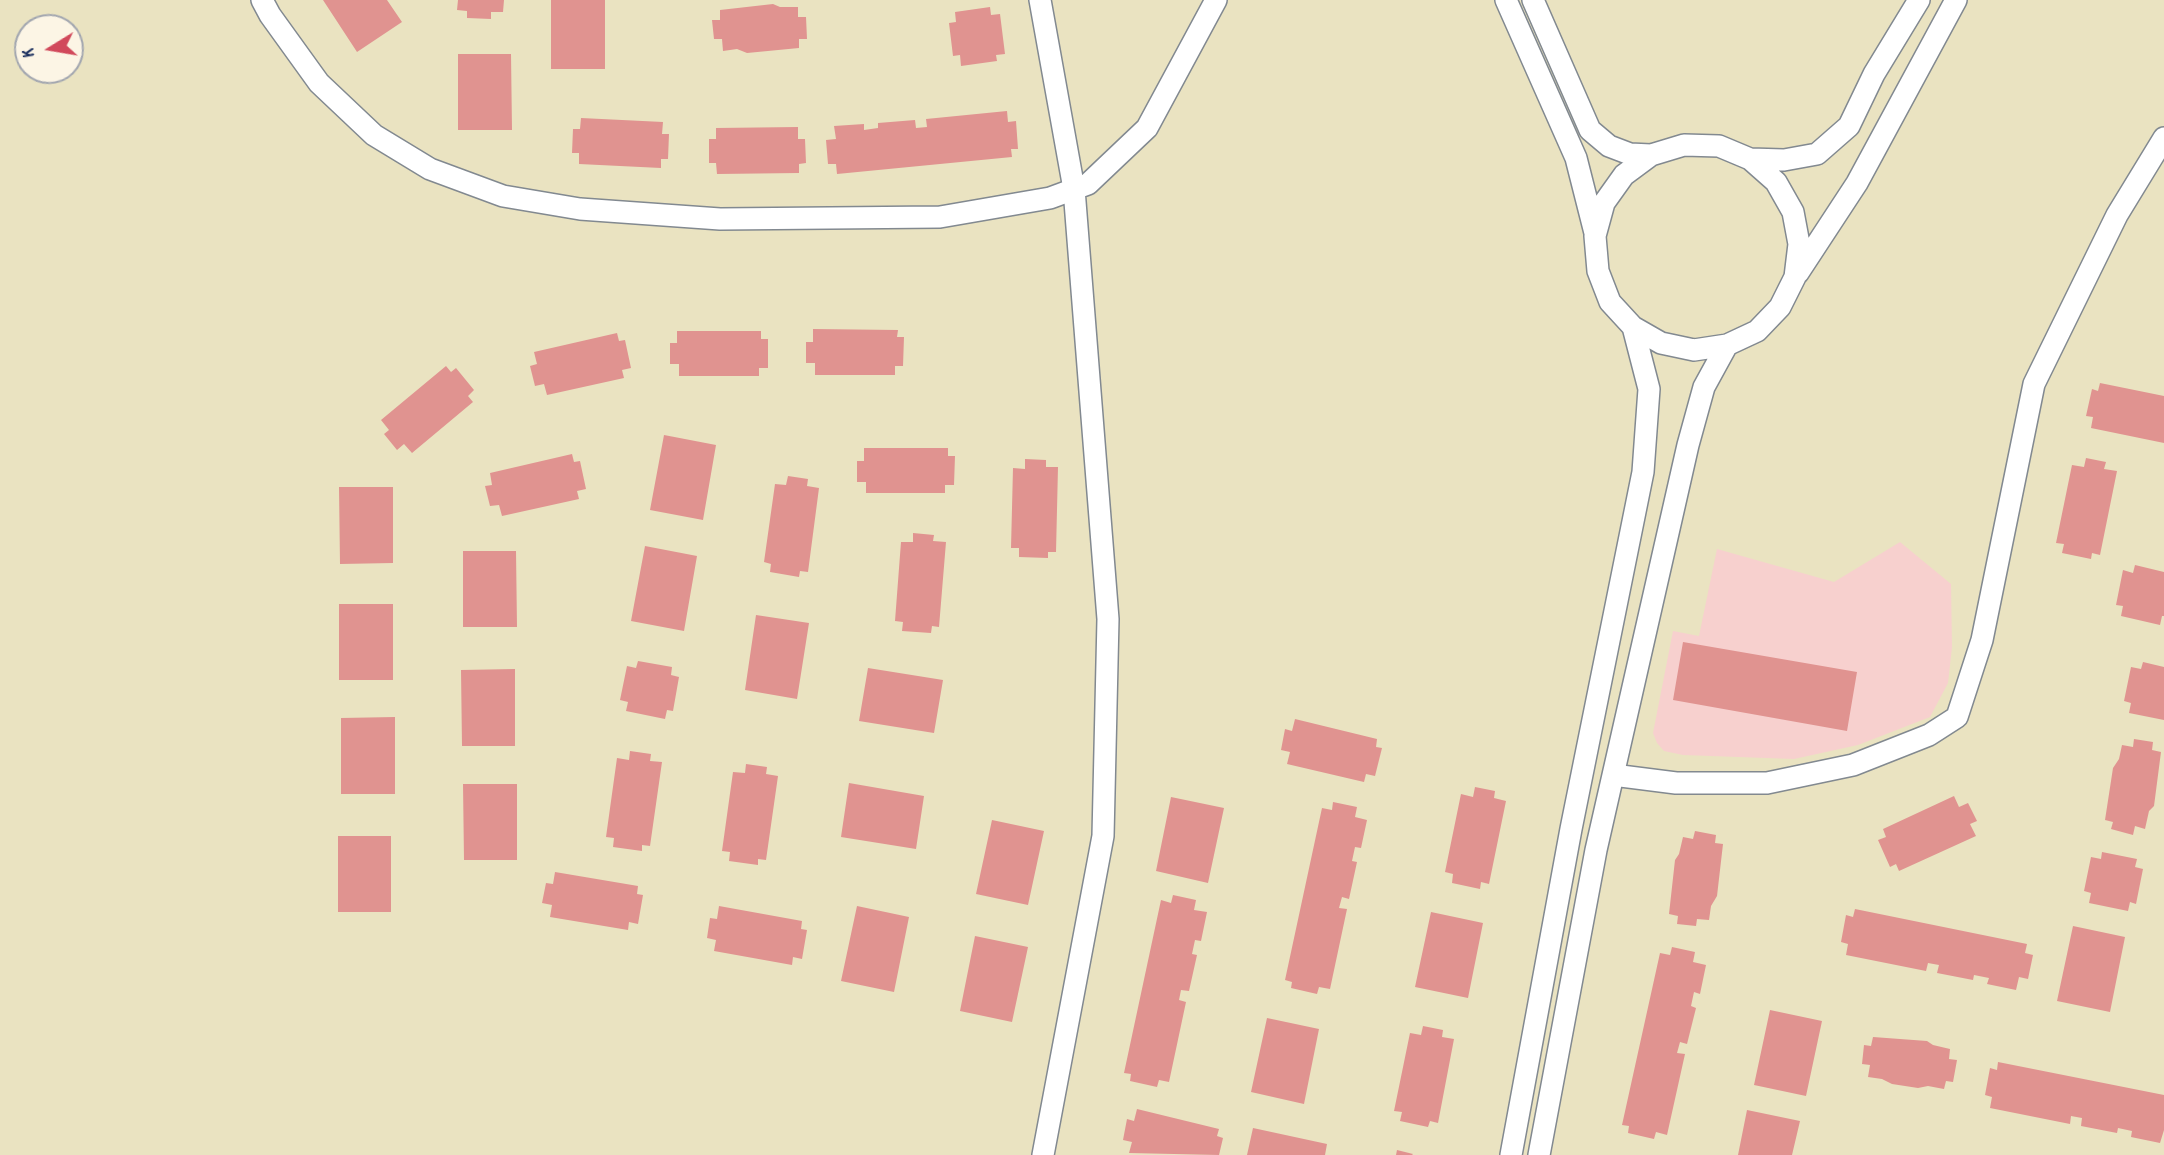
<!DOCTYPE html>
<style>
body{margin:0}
#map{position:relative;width:2164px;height:1155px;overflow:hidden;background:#eae3c1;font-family:Dekko,sans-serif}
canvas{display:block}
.north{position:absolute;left:14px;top:14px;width:70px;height:70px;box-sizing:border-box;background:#fcf5e5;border:2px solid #a2a6af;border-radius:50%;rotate:259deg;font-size:19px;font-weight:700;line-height:28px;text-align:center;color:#1b2f5e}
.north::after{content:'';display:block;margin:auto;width:24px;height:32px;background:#d1495b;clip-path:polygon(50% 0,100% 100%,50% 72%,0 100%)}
</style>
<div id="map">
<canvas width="2164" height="1155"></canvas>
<div class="north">K</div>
</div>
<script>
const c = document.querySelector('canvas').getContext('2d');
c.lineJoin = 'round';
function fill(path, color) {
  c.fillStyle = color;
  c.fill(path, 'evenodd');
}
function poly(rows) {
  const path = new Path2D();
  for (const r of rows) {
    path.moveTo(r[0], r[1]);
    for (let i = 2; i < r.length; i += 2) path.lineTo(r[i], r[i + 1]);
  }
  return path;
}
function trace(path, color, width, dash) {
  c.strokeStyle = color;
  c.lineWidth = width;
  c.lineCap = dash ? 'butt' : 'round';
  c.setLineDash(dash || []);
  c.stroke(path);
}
fill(poly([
 [1900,542,1951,584,1952,647,1948,683,1930,717,1858,745,1794,759,1683,755,1664,751,1657,743,1653,733,1673,631,1699,636,1717,549,1834,582]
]), '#f7d0ce');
fill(poly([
 [323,0,387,0,402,22,357,52],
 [458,0,504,0,503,12,491,12,491,19,467,18,467,11,457,10],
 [551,0,605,0,605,69,551,69],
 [773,4,780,7,798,7,798,17,806,17,807,39,799,39,799,48,747,53,737,49,723,51,722,39,714,39,712,20,720,20,720,10],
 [990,7,991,15,1000,14,1005,54,996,55,997,61,961,66,960,55,953,56,949,23,956,22,955,12],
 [458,54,511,54,512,130,458,130],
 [1007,111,1008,122,1016,121,1018,149,1011,149,1012,157,837,174,836,164,828,164,826,140,836,139,834,126,864,124,864,130,878,128,878,123,915,120,916,128,927,127,926,119],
 [581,118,663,122,662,134,669,134,668,159,661,159,661,168,579,164,579,153,572,153,573,129,580,129],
 [798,127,798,139,805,139,806,163,799,164,799,173,717,174,716,163,709,163,709,139,716,139,716,128],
 [813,329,898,330,897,337,904,337,903,366,895,366,895,375,815,375,815,363,806,363,806,342,813,342],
 [677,331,761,331,761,339,768,339,768,368,759,368,759,376,679,376,679,364,670,364,670,343,677,343],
 [617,333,619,341,625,340,631,368,622,370,624,378,547,395,544,384,535,386,530,366,537,364,534,352],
 [446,366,451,372,456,368,474,390,468,396,473,402,412,453,404,444,397,450,384,434,389,430,381,420],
 [2100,383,2164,396,2164,443,2091,428,2093,417,2086,416,2092,389,2098,391],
 [664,435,716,445,703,520,650,510],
 [864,448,948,448,948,456,955,456,954,485,945,485,945,493,866,493,866,482,857,482,857,461,864,461],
 [572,454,574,462,580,461,586,489,577,491,579,499,502,516,499,505,490,506,485,486,492,485,490,473],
 [2086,458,2106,462,2104,469,2117,471,2100,555,2092,553,2091,559,2062,553,2064,544,2056,543,2072,465,2084,467],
 [1025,459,1046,460,1046,467,1058,467,1056,552,1048,552,1048,558,1019,557,1019,548,1011,548,1013,468,1025,469],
 [788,476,808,479,807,486,819,488,808,572,800,571,799,577,770,572,771,564,764,562,775,484,786,485],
 [339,487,393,487,393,563,340,564],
 [913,533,934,535,933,541,946,542,939,627,932,626,931,633,902,631,903,622,895,621,901,542,913,542],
 [645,546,697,556,684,631,631,621],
 [463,551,516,551,517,627,463,627],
 [2135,565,2164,572,2164,616,2162,616,2160,625,2121,616,2123,606,2116,605,2123,570,2133,573],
 [339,604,393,604,393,680,339,680],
 [756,615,809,623,797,699,745,690],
 [1683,642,1857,672,1847,731,1673,700],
 [638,661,672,667,671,675,679,677,673,711,667,710,665,719,626,711,628,702,620,700,627,666,636,668],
 [2143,662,2164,667,2164,720,2129,713,2131,703,2124,701,2131,667,2141,669],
 [868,668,943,680,934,733,859,721],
 [515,669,515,746,462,746,461,670],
 [395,717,395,794,341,794,341,718],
 [1295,719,1377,739,1376,747,1382,748,1375,776,1366,774,1364,782,1287,764,1290,752,1281,750,1285,729,1292,731],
 [2134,739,2153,742,2152,750,2161,752,2154,806,2149,811,2145,829,2135,826,2133,835,2111,829,2113,822,2105,820,2113,768,2119,759,2122,745,2133,747],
 [630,751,651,754,650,761,662,762,650,846,642,845,642,851,613,847,614,838,606,837,617,758,629,760],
 [746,764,767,767,766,774,778,776,766,860,758,859,758,865,729,861,730,852,722,851,733,772,745,773],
 [849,783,924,796,916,849,841,837],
 [463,784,517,784,517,860,464,860],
 [1475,787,1495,791,1494,798,1506,801,1489,884,1481,882,1480,889,1452,883,1453,874,1445,872,1461,794,1473,797],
 [1954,796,1959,807,1968,803,1977,821,1970,824,1976,836,1899,871,1896,864,1890,867,1878,840,1886,837,1883,829],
 [1171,797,1224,808,1208,883,1156,871],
 [1333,802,1357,807,1355,817,1367,820,1361,848,1355,847,1352,861,1357,862,1349,899,1342,897,1339,908,1347,909,1330,989,1319,987,1317,994,1291,988,1292,982,1285,980,1322,808,1332,810],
 [992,820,1044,831,1028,905,976,894],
 [1695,831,1716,835,1715,843,1723,844,1717,896,1711,906,1709,920,1697,919,1696,926,1677,924,1678,916,1669,914,1675,860,1679,854,1683,837,1693,839],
 [338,836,391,836,391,912,338,912],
 [2102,852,2137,859,2135,867,2143,869,2136,904,2130,902,2128,911,2089,903,2091,893,2084,891,2091,857,2101,859],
 [555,872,638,886,637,894,643,895,638,924,629,922,628,930,550,917,552,905,542,903,546,883,553,884],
 [1173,895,1196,900,1194,910,1207,912,1201,941,1195,940,1192,954,1197,955,1189,991,1181,990,1179,1000,1186,1002,1169,1082,1159,1080,1157,1087,1130,1081,1131,1074,1124,1073,1161,900,1171,903],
 [719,906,802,921,801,929,807,930,802,959,793,957,792,965,714,951,716,940,707,938,710,918,717,919],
 [857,906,909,917,894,992,841,981],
 [1855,909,2027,944,2025,953,2033,955,2028,979,2019,977,2016,990,1987,984,1989,978,1974,975,1973,980,1937,973,1939,965,1928,963,1926,971,1846,955,1848,944,1841,942,1846,915,1853,917],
 [1431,912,1483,923,1468,998,1415,987],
 [2073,926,2125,937,2110,1012,2057,1001],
 [975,936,1028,947,1012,1022,960,1011],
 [1672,947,1695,952,1693,962,1706,965,1700,994,1694,992,1691,1006,1696,1008,1687,1044,1680,1042,1677,1053,1685,1054,1667,1135,1656,1132,1654,1139,1628,1133,1629,1126,1622,1125,1660,953,1670,955],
 [1770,1010,1822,1021,1806,1096,1754,1085],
 [1267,1018,1319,1029,1304,1104,1251,1092],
 [1423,1026,1443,1030,1442,1037,1454,1039,1438,1123,1430,1121,1428,1127,1400,1121,1402,1112,1394,1111,1410,1033,1421,1035],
 [1873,1037,1927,1041,1933,1045,1950,1049,1949,1059,1957,1060,1953,1082,1946,1081,1944,1089,1928,1086,1918,1088,1892,1084,1882,1079,1868,1077,1870,1065,1862,1064,1864,1045,1871,1046],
 [1998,1062,2164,1095,2164,1130,2160,1143,2131,1137,2132,1131,2118,1128,2117,1133,2081,1126,2082,1118,2071,1116,2070,1124,1990,1108,1992,1097,1985,1095,1990,1068,1997,1070],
 [1137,1109,1219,1129,1217,1136,1223,1138,1219,1155,1129,1153,1132,1142,1123,1140,1127,1119,1134,1121],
 [1747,1110,1800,1121,1792,1155,1738,1155],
 [1253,1128,1327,1144,1325,1155,1247,1155],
 [1397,1150,1413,1154,1412,1155,1396,1155]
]), '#e09390');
const minor = poly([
 [262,0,270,15,319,83,374,135,430,169,503,196,580,209,720,219,940,217,1050,198,1088,184,1147,128,1216,0],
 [1040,0,1074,189,1108,619,1103,836,1043,1155],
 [1506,0,1576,158,1595,233],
 [1533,0,1590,130,1609,146,1630,154,1651,155,1684,145,1719,146,1750,159,1776,182,1793,212,1799,244,1795,277,1780,307,1757,331,1727,345,1694,350,1661,343,1633,327,1610,302,1598,271,1595,236,1604,203,1624,175,1651,155],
 [1750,159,1784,160,1817,154,1849,126,1874,74,1919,0],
 [1798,273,1857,183,1956,0],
 [1613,775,1676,783,1767,783,1853,765,1929,735,1957,717,1982,640,2034,384,2117,215,2164,138],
 [1511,1155,1571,829,1643,472,1649,389,1633,327],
 [1539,1155,1596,850,1688,445,1704,387,1727,345]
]);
trace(minor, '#828990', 24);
trace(minor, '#fff', 21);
</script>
